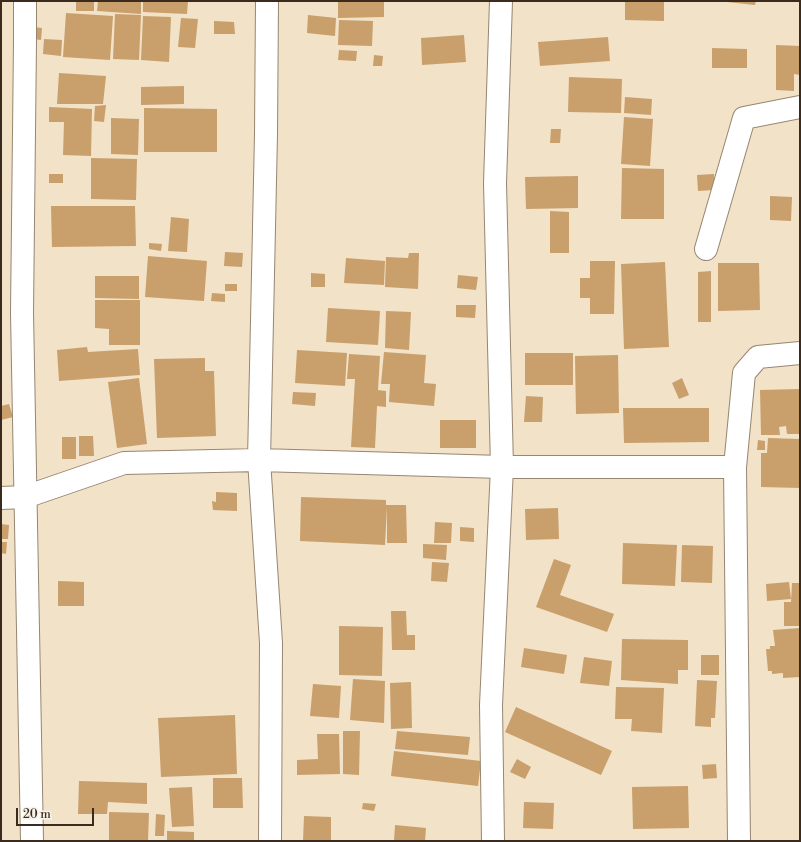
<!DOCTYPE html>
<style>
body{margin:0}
#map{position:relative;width:801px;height:842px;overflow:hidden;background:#f2e2c7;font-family:"Libre Bodoni",serif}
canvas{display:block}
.frame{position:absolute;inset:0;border:2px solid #3b2a1e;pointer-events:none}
.scale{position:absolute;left:16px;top:808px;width:78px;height:18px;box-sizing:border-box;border:2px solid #3b2a1e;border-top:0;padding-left:5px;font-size:12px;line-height:14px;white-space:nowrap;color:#3b2a1e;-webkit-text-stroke:3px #f7f3e8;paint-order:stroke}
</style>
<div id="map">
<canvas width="801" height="842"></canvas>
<div class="frame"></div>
<div class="scale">20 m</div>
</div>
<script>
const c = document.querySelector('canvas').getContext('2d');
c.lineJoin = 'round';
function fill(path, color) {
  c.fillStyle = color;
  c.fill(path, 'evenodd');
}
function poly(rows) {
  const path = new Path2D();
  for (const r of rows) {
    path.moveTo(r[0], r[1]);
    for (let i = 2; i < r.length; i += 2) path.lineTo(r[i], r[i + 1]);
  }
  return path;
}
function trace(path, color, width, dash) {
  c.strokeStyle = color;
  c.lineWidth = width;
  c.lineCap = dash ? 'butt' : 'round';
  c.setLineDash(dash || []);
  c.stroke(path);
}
fill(poly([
 [76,1,94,1,94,11,76,11],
 [98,1,141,1,141,14,97,11],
 [143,1,188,1,187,14,143,12],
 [338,1,384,1,384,17,338,18],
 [625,1,664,1,664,21,625,20],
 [727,1,756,1,755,5,727,2],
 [66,13,113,16,110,60,63,57],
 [115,14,141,15,139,60,113,59],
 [308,15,336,18,335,36,307,33],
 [143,16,171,17,169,62,141,60],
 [181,18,198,19,195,48,178,47],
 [339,20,373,21,372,46,338,45],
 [214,21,234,22,235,34,214,34],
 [34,27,42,28,41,40,33,39],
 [464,35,466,62,422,65,421,38],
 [608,37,610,61,540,66,538,42],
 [44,39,62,40,61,56,43,54],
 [776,45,800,46,800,75,794,74,794,91,776,90],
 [712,48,747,49,747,68,712,68],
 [339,50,357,51,356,61,338,60],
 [374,55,383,56,382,66,373,66],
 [59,73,106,76,103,104,57,104],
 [569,77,622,79,621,113,568,112],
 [184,86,184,104,141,105,141,87],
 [625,97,652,99,651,115,624,113],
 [106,105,104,122,94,121,95,106],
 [49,107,92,109,91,156,63,155,64,122,49,122],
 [144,108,217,109,217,152,144,152],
 [624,117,653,119,650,166,621,164],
 [111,118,139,119,138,155,111,154],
 [551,129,561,129,560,143,550,143],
 [91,158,137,159,136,200,91,199],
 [622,168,664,169,664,219,621,219],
 [49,174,63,174,63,183,49,183],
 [714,174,714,190,698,191,697,175],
 [578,176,578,208,526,209,525,177],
 [770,196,792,197,791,221,770,220],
 [51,206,135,206,136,246,52,247],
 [550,211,569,212,569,253,550,253],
 [171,217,189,219,187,252,168,251],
 [149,243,162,244,161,251,149,249],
 [225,252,243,253,242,267,224,266],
 [409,253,419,253,418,289,385,287,386,257,408,258],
 [148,256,207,261,204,301,145,297],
 [346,258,385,261,384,285,344,283],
 [590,261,615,261,614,314,590,314,590,298,580,298,580,278,590,278],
 [665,262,669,347,624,349,621,264],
 [718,263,759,263,760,310,718,311],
 [711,271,711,322,698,322,698,272],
 [311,273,325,274,325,287,311,287],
 [458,275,478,277,476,290,457,288],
 [95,276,139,276,139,299,95,298],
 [225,284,237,284,237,291,225,291],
 [212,293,225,294,225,302,211,301],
 [95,300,140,300,140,345,109,345,109,329,95,328],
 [456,305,476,305,475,318,456,317],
 [328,308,380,311,378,345,326,342],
 [386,311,411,312,409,350,385,348],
 [87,347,88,352,138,349,140,375,59,381,57,350],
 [297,350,347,353,345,386,295,383],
 [384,352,426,355,424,383,436,384,434,406,389,402,390,384,381,384],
 [525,353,573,353,573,385,525,385],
 [349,354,380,356,378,390,386,391,386,407,377,406,375,448,351,447,355,379,347,379],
 [618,355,619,413,576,414,575,356],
 [205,358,205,371,214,371,216,436,157,438,154,359],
 [139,378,147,444,117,448,108,382],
 [682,378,689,395,679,399,672,383],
 [800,389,800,434,787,434,786,426,779,427,780,435,761,435,760,390],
 [293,392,316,393,315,406,292,404],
 [526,396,543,397,542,422,524,422],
 [9,404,13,417,1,420,1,406],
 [623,408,709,408,709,442,624,443],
 [440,420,476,420,476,448,440,448],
 [79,436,93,436,94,456,79,456],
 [62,437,76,437,76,459,62,459],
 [768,438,800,439,800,488,761,487,761,453,767,453],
 [758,440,765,441,765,450,757,450],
 [216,492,237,493,237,511,213,510,212,501,216,502],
 [301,497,386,500,386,505,406,505,407,543,387,543,387,507,385,545,300,541],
 [558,508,559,539,526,540,525,509],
 [435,522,452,523,451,543,434,543],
 [1,524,9,525,8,539,1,539],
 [460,527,474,528,474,542,460,541],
 [1,542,7,542,6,554,1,553],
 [623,543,677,545,675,586,622,584],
 [423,544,447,545,446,560,423,558],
 [682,545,713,546,712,583,681,582],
 [554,559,571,565,560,595,614,614,607,632,536,607],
 [432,562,449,563,447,582,431,581],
 [58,581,84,582,84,606,58,606],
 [789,582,791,599,767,601,766,584],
 [792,583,800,583,800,626,784,626,784,602,791,602],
 [391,611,406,611,407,635,415,635,415,650,392,650],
 [339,626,383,627,382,676,339,675],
 [800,628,800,677,783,678,783,673,772,674,772,671,768,671,766,649,770,649,770,646,775,646,773,630],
 [622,639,688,640,688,670,678,670,678,684,621,680],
 [524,648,567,655,564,674,521,667],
 [701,655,719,655,719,675,701,675],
 [584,657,612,661,609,686,580,683],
 [353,679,385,681,384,723,350,720],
 [697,680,717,681,715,718,711,718,711,727,695,726],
 [411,682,412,728,391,729,390,683],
 [313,684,341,686,339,718,310,716],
 [616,687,664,688,662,733,631,731,632,719,615,719],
 [516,707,612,751,601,775,505,732],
 [235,715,237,774,161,777,158,718],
 [343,731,360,731,359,775,343,774],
 [397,731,470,737,468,755,395,749],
 [317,734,339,734,340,774,297,775,297,760,318,759],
 [394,751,481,761,478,786,391,776],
 [517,759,531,767,525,779,510,772],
 [716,764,717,778,703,779,702,765],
 [213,778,242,778,243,808,213,808],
 [79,781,147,783,147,804,108,802,107,814,78,814],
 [688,786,689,828,633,829,632,787],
 [192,787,194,826,172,827,169,788],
 [524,802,554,803,553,829,523,828],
 [363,803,376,804,374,811,362,809],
 [109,812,149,813,148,841,109,841],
 [156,814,165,815,164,836,155,836],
 [304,816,331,817,331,841,303,841],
 [395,825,426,828,425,841,394,841],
 [167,831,194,832,194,841,167,841]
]), '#c99f6c');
const street = poly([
 [25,1,25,41,22,313,32,841],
 [267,1,266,134,259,460,271,643,270,841],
 [706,249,744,118,800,107],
 [1,498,25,497,124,463,259,460,502,467,735,467],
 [493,841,491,705,502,467,495,183,501,1],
 [739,841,735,467,744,373,758,357,800,353]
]);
trace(street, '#968672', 24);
trace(street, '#fff', 22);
</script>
